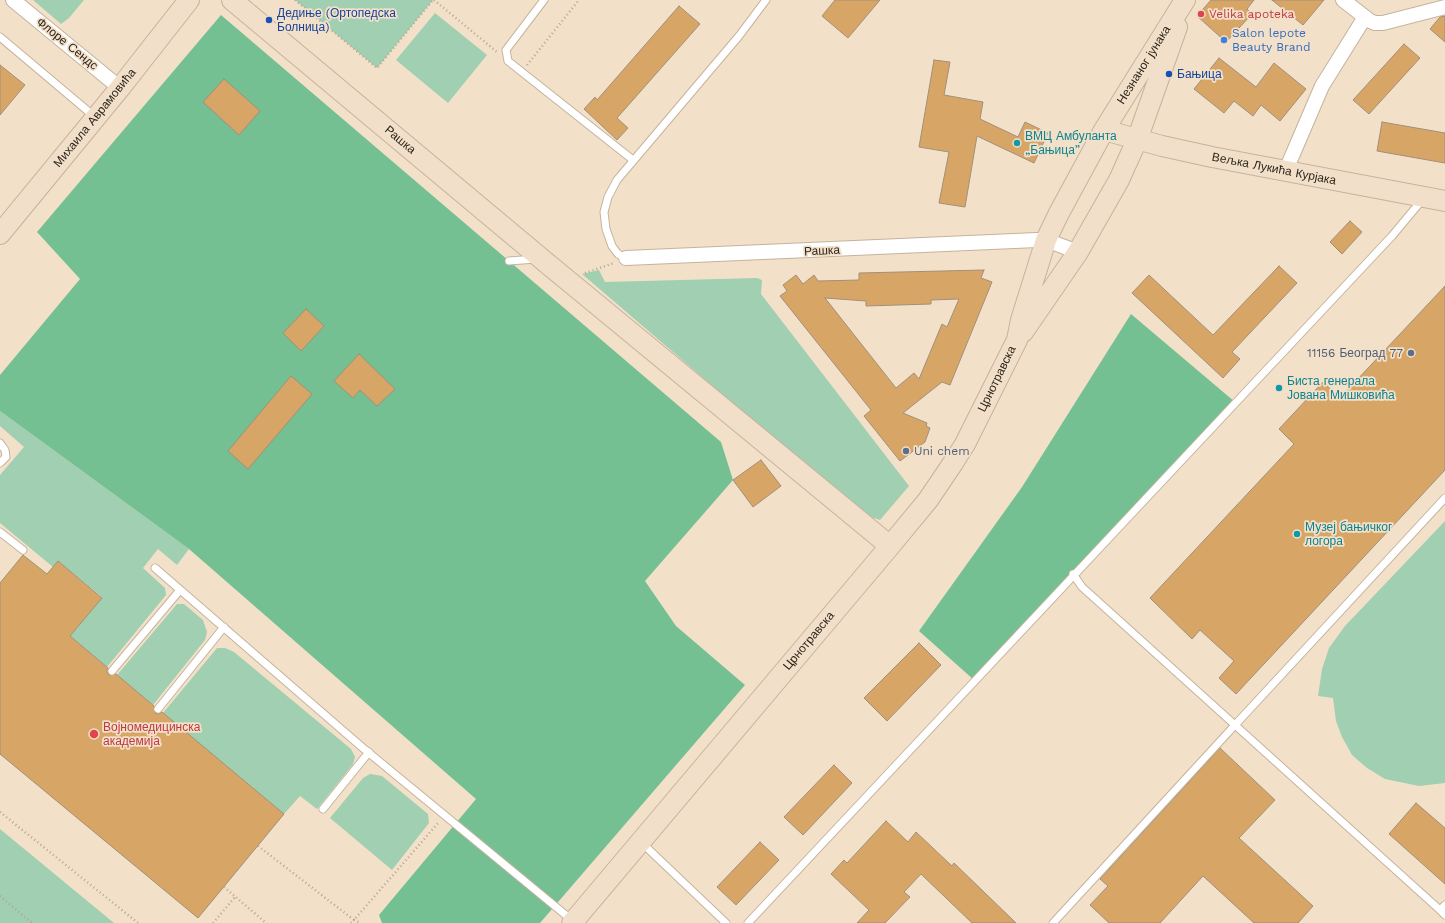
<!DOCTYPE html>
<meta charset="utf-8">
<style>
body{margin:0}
canvas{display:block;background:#f3e0c9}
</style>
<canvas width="1445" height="923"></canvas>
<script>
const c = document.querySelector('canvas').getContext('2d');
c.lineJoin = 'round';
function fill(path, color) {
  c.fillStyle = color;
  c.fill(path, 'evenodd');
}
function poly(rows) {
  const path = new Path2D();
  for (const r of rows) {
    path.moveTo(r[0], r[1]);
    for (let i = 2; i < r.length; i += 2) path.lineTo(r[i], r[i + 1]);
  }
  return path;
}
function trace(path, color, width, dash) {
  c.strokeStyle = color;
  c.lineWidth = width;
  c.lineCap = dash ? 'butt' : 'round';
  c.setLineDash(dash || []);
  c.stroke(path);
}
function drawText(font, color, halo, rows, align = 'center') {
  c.font = font + ' "Work Sans",sans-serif';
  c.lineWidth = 3.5;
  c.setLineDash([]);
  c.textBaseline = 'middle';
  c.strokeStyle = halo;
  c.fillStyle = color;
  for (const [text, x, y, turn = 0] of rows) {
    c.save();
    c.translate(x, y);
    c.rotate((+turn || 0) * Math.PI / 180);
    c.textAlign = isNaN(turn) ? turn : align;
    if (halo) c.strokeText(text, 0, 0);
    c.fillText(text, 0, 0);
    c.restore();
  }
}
fill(poly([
 [33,0,84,0,69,18,61,24],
 [295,0,433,0,377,68],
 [435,13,487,55,448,103,396,60],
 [599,270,605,282,757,278,762,280,761,294,909,486,880,520,862,514,582,274],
 [0,411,189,549,177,565,158,549,143,568,165,588,166,595,107,667,70,636,102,597,58,561,53,567,0,523,0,475,24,447,0,426],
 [1445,521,1445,783,1419,786,1385,779,1367,768,1352,755,1342,737,1336,721,1333,698,1318,696,1322,669,1329,648,1345,626],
 [177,604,184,604,203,620,207,632,205,640,153,705,117,675],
 [217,648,225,648,234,652,351,749,355,757,353,764,317,809,300,796,284,814,163,713],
 [370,774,382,776,428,814,429,823,392,870,330,818,363,778],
 [0,829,114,923,0,923]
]), '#a1cfb1');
fill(poly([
 [221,15,721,442,733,480,645,581,676,626,745,685,540,923,382,923,379,915,476,799,189,549,0,411,0,375,80,279,37,232],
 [1131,314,1235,402,974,680,919,631,1022,487]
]), '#75c093');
const building = poly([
 [835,0,880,0,848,38,822,16,835,0],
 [1211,0,1254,0,1247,9,1252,14,1226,42,1197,16,1211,0],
 [1272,0,1324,0,1303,25,1272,0],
 [679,6,700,24,617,118,628,128,617,140,584,109,595,97,597,100,679,6],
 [1445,16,1445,42,1430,29,1440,17,1445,16],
 [1404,44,1420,58,1369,114,1353,100,1404,44],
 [1219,58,1256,87,1274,63,1306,89,1280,121,1261,105,1253,116,1234,101,1224,113,1194,89,1219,58],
 [934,60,950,62,944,95,983,102,980,119,1018,137,1025,122,1048,133,1034,163,977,136,965,207,939,203,949,152,919,147,934,60],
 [0,65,25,85,0,115,0,65],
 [224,79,260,111,239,135,203,102,224,79],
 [1382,122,1445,133,1445,163,1377,151,1382,122],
 [1350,221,1362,232,1342,254,1330,242,1350,221],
 [1279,266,1297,283,1232,352,1240,359,1223,378,1132,293,1149,275,1213,335,1279,266],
 [984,270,981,278,992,282,950,385,942,382,903,413,927,423,926,426,930,428,925,442,900,461,864,416,871,410,780,296,787,291,783,285,796,275,803,284,814,275,818,281,859,280,859,273,984,270],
 [825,298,866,301,866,306,931,304,931,300,959,299,947,327,942,324,919,379,914,373,896,388,825,298],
 [1445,286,1445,470,1236,694,1219,678,1234,661,1200,630,1192,639,1150,598,1294,444,1279,429,1323,382,1340,398,1445,286],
 [306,309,324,326,301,351,283,333,306,309],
 [359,354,395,389,377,406,360,390,353,398,334,381,359,354],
 [291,376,312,394,248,469,228,451,291,376],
 [761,460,781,486,753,507,733,480,761,460],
 [23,555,47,574,58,561,102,598,70,636,108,668,107,672,109,675,116,674,154,706,155,713,158,714,162,712,284,814,198,918,0,754,0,583,23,555],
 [919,643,941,665,887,721,864,698,919,643],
 [1220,748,1275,800,1239,838,1313,906,1298,923,1254,923,1203,876,1160,923,1109,923,1090,905,1108,886,1100,879,1220,748],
 [834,765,852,783,803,835,784,817,834,765],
 [1416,803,1445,828,1445,884,1389,834,1416,803],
 [886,821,908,842,916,832,952,866,954,863,1016,923,972,923,921,874,904,892,910,897,885,923,857,923,869,910,831,874,844,860,847,863,886,821],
 [760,842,779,860,736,905,717,887,760,842]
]);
fill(building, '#d7a666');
trace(building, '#a18f7a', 1);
const lane = poly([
 [544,0,506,50,508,61,633,160],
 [0,37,95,117],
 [626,258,618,254,612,246,606,229,604,212,608,197,617,180,739,36,766,0],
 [509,261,536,259],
 [0,443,5,450,6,457,0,463],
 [0,532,23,550],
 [155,568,363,748,573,921],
 [112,671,180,590],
 [158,709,224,627],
 [323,809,369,752],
 [642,843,726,923],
 [1445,905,1440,910,1445,915],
 [1440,910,1235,725,1445,498],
 [748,923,1392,236,1422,200],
 [1053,923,1235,725,1082,587,1073,574]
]);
const street = poly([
 [13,0,120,88],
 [1343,0,1370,21,1375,23,1383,23,1445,7],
 [1286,170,1322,86,1365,17],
 [626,258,1037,240,1046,240,1078,252]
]);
const secondary = poly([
 [232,0,549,265,890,546],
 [1104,130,1162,146,1212,157,1445,201],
 [0,234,120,88,189,0],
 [1023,332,1078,252,1119,180,1137,140,1177,27],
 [572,923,890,546,928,500,953,463,965,444,1017,340,1021,320,1046,240,1059,213,1104,130,1185,0]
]);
trace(lane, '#c5b39d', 9);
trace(street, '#c5b39d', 16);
trace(secondary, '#c5b39d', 22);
trace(poly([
 [295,0,377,68,433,0],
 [434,0,497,52],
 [527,65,579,0],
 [1042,145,1071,157],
 [585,273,614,263],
 [0,812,138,923],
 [258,846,354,920,439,822],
 [224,887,266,923],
 [0,896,32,923],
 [213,923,235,897],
 [351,923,354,920,361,923]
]), '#b5a593', 2.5, [1, 3]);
trace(lane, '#fff', 7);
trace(street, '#fff', 14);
trace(secondary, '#f2dfc9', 20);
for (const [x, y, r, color] of [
 [1201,14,4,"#e0444e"],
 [269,20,4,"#1a4fb4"],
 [1224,40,4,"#3f7fe0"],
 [1169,74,4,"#1a4fb4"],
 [1017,143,4,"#0f9aa8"],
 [1411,353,4,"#5c6f8a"],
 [1279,388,4,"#0f9aa8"],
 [906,451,4,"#5c6f8a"],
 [1297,534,4,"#0f9aa8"],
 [94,734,5,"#e0444e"]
]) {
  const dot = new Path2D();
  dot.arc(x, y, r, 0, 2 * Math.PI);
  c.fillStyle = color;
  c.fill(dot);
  trace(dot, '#f3e0c9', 1.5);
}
drawText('12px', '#164399', '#f3e0c9', [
 ["Дедиње (Ортопедска",277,13],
 ["Болница)",277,27],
 ["Бањица",1177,74]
], 'left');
drawText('12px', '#be3a42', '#f3e0c9', [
 ["Velika apoteka",1209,14],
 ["Војномедицинска",103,727],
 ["академија",103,741]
], 'left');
drawText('12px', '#366cbe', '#f3e0c9', [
 ["Salon lepote",1232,33],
 ["Beauty Brand",1232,47]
], 'left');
drawText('12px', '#2c251d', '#f3e0c9', [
 ["Флоре Сендс",67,44,39],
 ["Незнаног јунака",1144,65,-58],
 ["Михаила Аврамовића",95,118,-51],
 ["Рашка",400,140,40],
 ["Вељка Лукића Курјака",1274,169,11],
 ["Рашка",822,251,-3],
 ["Црнотравска",997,379,-64],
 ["Црнотравска",809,641,-50]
]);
drawText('12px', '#0d838f', '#f3e0c9', [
 ["ВМЦ Амбуланта",1025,136],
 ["„Бањица”",1025,150],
 ["Биста генерала",1287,381],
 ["Јована Мишковића",1287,395],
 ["Музеј бањичког",1305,527],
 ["логора",1305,541]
], 'left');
drawText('12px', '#4e5e75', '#f3e0c9', [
 ["11156 Београд 77",1403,353],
 ["Uni chem",914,451,"left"]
], 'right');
</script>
